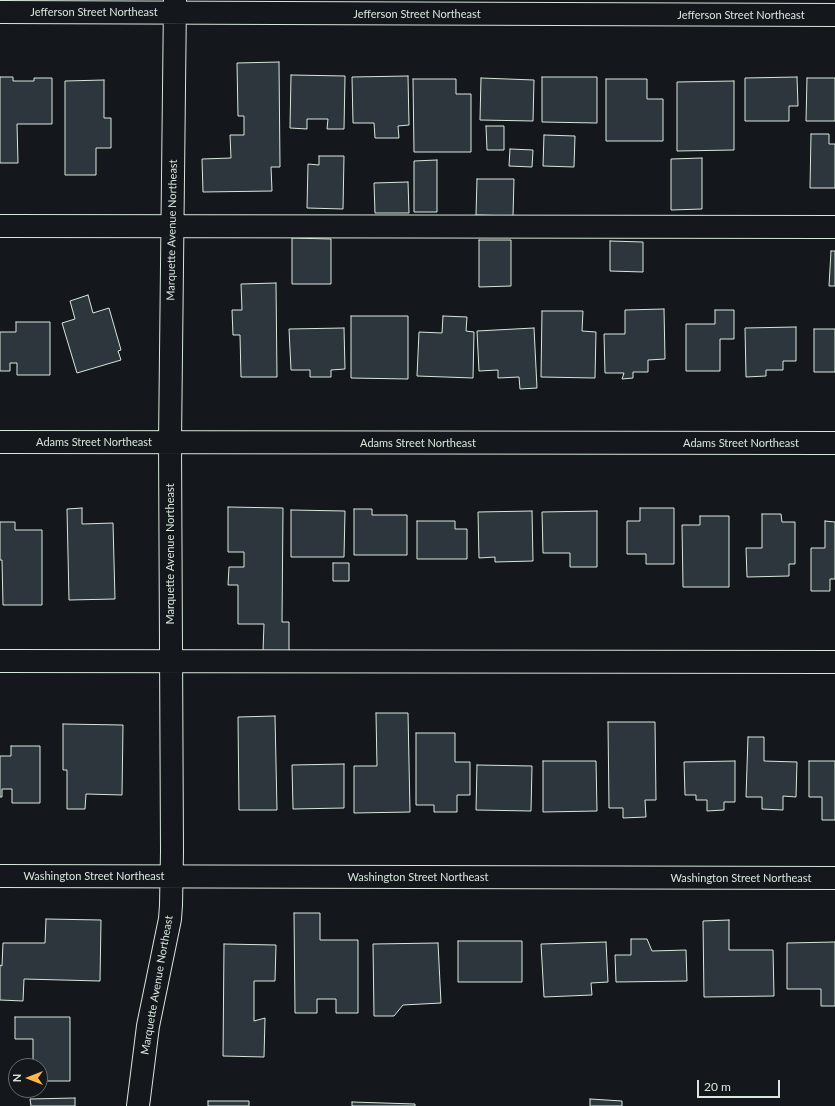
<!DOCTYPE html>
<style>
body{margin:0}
#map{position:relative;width:835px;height:1106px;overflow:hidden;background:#14181c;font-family:Lato,sans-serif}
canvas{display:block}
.north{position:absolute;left:8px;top:1058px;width:40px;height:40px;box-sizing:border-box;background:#14181c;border:1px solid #626a69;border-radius:50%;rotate:270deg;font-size:11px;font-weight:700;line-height:16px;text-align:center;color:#d8e6dc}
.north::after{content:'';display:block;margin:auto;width:14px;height:18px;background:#ffb74d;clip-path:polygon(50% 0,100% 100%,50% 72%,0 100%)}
.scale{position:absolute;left:697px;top:1080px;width:83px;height:18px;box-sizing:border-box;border:2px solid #d8e6dc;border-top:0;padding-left:5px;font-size:12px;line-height:14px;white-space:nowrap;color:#d8e6dc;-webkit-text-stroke:3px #14181c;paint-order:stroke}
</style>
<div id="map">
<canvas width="835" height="1106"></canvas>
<div class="north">N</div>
<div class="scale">20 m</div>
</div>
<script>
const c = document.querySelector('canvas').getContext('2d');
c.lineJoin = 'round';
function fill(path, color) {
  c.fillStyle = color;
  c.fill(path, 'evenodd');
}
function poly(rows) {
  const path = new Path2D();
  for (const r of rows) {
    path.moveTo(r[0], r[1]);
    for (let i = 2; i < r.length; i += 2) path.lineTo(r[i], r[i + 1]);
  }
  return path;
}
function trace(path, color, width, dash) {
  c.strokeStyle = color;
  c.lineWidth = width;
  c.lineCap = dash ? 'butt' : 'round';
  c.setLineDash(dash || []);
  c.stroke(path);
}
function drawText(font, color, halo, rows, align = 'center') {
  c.font = font + ' Lato,sans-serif';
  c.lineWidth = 3;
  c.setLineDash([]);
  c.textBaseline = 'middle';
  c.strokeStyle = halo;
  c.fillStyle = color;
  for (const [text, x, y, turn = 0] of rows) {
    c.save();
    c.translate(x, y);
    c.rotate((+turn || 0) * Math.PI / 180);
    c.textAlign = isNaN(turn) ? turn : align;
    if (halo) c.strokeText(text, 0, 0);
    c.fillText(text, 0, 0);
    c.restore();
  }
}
const building = poly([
 [279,62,280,167,271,167,272,191,203,192,202,159,231,158,230,135,244,135,244,116,238,116,237,63,279,62],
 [291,75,345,76,344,129,327,129,328,119,307,119,307,129,290,128,291,75],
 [408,76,409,125,398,126,399,138,375,138,374,123,353,123,352,77,408,76],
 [0,77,13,77,13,81,34,81,34,78,52,78,52,124,17,124,18,163,0,163,0,77],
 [542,77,597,77,597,123,542,122,542,77],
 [797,77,798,106,789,106,789,121,745,121,745,78,797,77],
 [481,78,534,80,533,121,480,120,481,78],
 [807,78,835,78,835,121,806,121,807,78],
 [413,79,456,79,456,94,471,94,471,152,414,152,413,79],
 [606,79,647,79,647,99,663,99,663,141,606,141,606,79],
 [104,80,104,118,111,118,111,148,96,148,96,175,65,175,65,81,104,80],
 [734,81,734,150,677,151,677,82,734,81],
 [486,126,504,126,504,150,487,150,486,126],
 [811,134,829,134,829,144,835,144,835,188,810,188,811,134],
 [544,135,575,136,574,167,543,166,544,135],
 [510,149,533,150,532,167,509,166,510,149],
 [319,156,344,156,343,209,307,208,308,164,319,165,319,156],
 [702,158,702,209,671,210,671,159,702,158],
 [437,160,437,212,414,212,414,161,437,160],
 [477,179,514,179,513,216,476,215,477,179],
 [408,182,409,213,375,213,374,183,408,182],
 [292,238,331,239,331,284,292,284,292,238],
 [479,240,511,240,511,286,479,287,479,240],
 [610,241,643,242,643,272,610,271,610,241],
 [831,251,835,251,835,286,829,286,831,251],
 [276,283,277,377,241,377,240,335,233,335,232,310,242,310,241,284,276,283],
 [88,295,93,313,109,308,121,350,118,351,121,360,77,373,62,323,75,319,70,301,88,295],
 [664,309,665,359,648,360,648,372,633,372,633,378,622,379,624,373,605,373,604,334,625,334,625,310,664,309],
 [715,310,734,310,734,339,720,339,720,371,686,371,686,324,715,324,715,310],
 [542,311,583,311,582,331,596,332,595,378,541,377,542,311],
 [351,316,408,316,408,379,351,378,351,316],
 [443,316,467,317,466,331,474,332,473,378,417,376,419,332,442,333,443,316],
 [16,322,50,322,50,375,17,375,17,363,10,363,10,371,0,371,0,332,16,332,16,322],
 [796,327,796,361,783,361,783,370,766,370,766,376,746,377,745,328,796,327],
 [344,328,345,369,331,370,331,377,310,377,310,370,291,370,289,329,344,328],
 [534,328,537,388,520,389,519,377,498,378,498,370,479,371,477,331,534,328],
 [814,329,835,329,835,372,814,372,814,329],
 [228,507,283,508,282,622,289,622,289,651,263,651,264,624,238,624,238,585,228,585,229,567,244,567,244,552,228,552,228,507],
 [82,508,82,524,113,523,115,599,69,600,67,509,82,508],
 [640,508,674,508,674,564,646,564,646,554,627,554,627,521,640,521,640,508],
 [354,509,372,509,372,515,407,515,407,555,354,555,354,509],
 [291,510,345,511,344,557,291,557,291,510],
 [532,511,533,561,495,562,495,557,479,558,478,512,532,511],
 [597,511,597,567,570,567,570,553,543,553,542,512,597,511],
 [762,514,781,514,782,522,795,522,795,564,789,564,789,576,747,577,746,548,762,548,762,514],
 [700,516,729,516,729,587,683,587,682,525,700,525,700,516],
 [417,521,455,521,455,529,467,529,467,559,417,559,417,521],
 [825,521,835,522,835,579,830,579,830,591,811,591,811,548,825,548,825,521],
 [0,522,15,522,15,530,42,530,42,605,3,605,2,560,0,560,0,522],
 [333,563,349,563,349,581,333,581,333,563],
 [376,713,408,713,410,812,354,813,354,766,377,766,376,713],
 [275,716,277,810,239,810,238,717,275,716],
 [608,722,655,722,656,800,645,800,646,817,623,818,623,808,609,808,608,722],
 [63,724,123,725,122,795,86,794,85,809,67,809,67,770,63,770,63,724],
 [416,733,455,733,455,762,470,762,470,795,457,795,457,812,434,812,434,805,416,805,416,733],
 [748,737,764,737,764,761,797,762,796,797,783,796,783,810,762,809,762,797,746,797,748,737],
 [11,746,40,746,40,803,12,803,12,789,2,789,2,797,0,797,0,756,11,756,11,746],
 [543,761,596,761,597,811,543,812,543,761],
 [735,761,735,802,724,802,724,810,707,811,707,800,696,800,696,795,685,795,684,762,735,761],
 [809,761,835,761,835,820,822,820,822,797,809,797,809,761],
 [344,764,344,808,293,809,292,765,344,764],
 [477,765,532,766,531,811,476,810,477,765],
 [294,913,320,913,320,940,358,940,358,1013,336,1013,336,999,317,999,317,1013,295,1013,294,913],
 [46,919,101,920,100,981,24,979,23,1001,0,1000,0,965,2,966,3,943,45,943,46,919],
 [729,920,729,950,773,950,774,996,704,997,703,921,729,920],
 [631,939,647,939,652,951,686,950,687,981,616,982,615,955,631,955,631,939],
 [458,941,522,941,522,982,458,982,458,941],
 [606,942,608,982,591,983,592,995,544,997,541,944,606,942],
 [835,942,835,1006,821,1006,821,989,787,989,787,943,835,942],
 [438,943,441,1003,403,1005,394,1016,374,1016,373,944,438,943],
 [224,944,276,945,275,981,254,981,254,1021,265,1018,264,1057,223,1056,224,944],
 [15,1017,70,1017,70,1081,40,1081,40,1066,33,1066,33,1039,15,1039,15,1017],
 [75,1098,75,1106,31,1106,30,1099,75,1098],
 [590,1099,622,1101,622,1106,590,1106,590,1099],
 [208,1101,249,1101,249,1106,208,1106,208,1101],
 [352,1102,415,1104,415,1106,352,1106,352,1102]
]);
fill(building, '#2c363c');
trace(building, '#d8e6dc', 1);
const minor = poly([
 [0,12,835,15],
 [0,226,835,227],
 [0,442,835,443],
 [0,661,835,662],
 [0,876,835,878],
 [138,1106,148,1026,170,919,171,905,172,852,170,442,175,0]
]);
trace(minor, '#d8e6dc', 24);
trace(minor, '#14181c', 22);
drawText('11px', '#d8e6dc', '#14181c', [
 ["Jefferson Street Northeast",94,12],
 ["Jefferson Street Northeast",417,14],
 ["Jefferson Street Northeast",741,15],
 ["Marquette Avenue Northeast",172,230,-89],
 ["Adams Street Northeast",94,442],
 ["Adams Street Northeast",418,443],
 ["Adams Street Northeast",741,443],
 ["Marquette Avenue Northeast",170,554,-90],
 ["Washington Street Northeast",94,876],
 ["Washington Street Northeast",418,877],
 ["Washington Street Northeast",741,878],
 ["Marquette Avenue Northeast",157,985,-80]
]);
</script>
